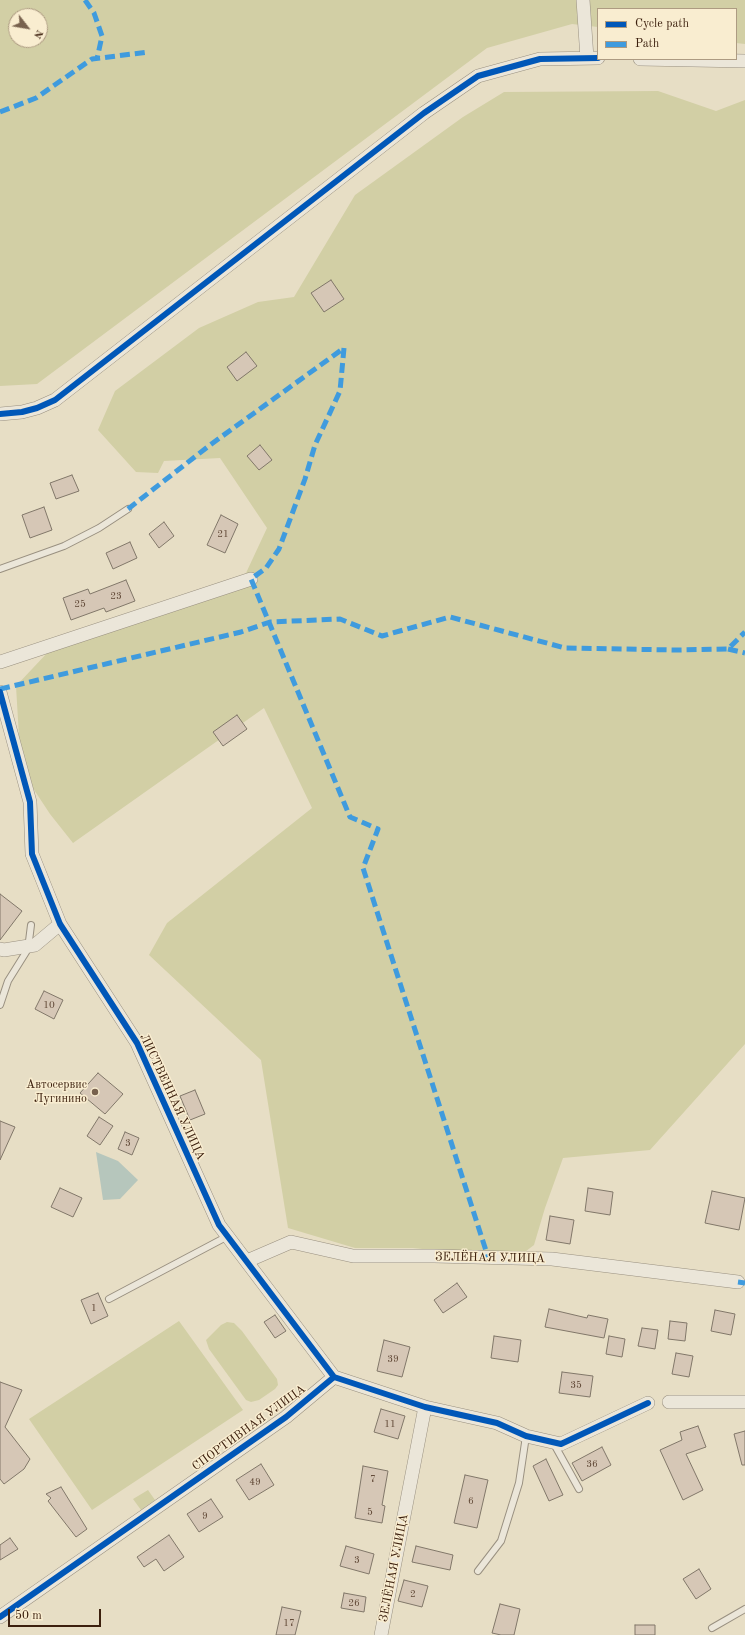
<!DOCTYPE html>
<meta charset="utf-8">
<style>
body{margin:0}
#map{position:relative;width:745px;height:1635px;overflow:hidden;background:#e7dec5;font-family:"Old Standard TT",serif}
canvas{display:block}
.legend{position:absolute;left:597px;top:8px;width:140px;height:52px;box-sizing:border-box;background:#f9edd0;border:1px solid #ad9b82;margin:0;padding:5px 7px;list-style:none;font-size:12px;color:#3c200e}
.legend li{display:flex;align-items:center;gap:8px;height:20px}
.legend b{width:20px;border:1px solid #ad9b82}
.north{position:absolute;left:8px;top:8px;width:40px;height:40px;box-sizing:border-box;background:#f9edd0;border:1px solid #ad9b82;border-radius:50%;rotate:121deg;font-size:11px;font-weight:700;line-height:16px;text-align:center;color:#3c200e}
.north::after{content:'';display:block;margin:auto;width:14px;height:18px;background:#78624e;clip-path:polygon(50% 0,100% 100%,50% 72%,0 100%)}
.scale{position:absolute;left:8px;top:1609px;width:93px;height:18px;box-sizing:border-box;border:2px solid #3c200e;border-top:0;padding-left:5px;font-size:12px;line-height:14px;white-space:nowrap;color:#3c200e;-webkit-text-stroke:3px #f9edd0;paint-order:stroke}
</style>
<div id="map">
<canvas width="745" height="1635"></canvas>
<ul class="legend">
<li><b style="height:5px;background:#0057b8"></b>Cycle path</li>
<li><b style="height:5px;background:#3f9bde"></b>Path</li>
</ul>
<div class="north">N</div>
<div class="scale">50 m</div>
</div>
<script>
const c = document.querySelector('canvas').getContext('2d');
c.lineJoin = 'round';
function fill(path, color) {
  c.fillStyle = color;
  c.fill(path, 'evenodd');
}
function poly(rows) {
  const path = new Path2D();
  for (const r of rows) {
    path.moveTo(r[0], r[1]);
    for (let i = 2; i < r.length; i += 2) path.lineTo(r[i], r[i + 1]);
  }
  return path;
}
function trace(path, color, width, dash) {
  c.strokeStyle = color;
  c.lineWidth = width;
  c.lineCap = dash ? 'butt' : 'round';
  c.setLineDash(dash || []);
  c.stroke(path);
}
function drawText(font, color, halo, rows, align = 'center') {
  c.font = font + ' "Old Standard TT",serif';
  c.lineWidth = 3;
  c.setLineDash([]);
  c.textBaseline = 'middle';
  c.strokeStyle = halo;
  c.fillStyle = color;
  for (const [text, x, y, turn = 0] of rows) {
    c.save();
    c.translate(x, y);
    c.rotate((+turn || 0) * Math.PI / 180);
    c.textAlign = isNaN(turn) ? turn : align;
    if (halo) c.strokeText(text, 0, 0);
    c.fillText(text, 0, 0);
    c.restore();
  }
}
fill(poly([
 [0,0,745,0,745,44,736,43,736,9,598,9,598,27,572,24,487,48,37,384,0,386],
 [16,16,40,16,40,40,16,40],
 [658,91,716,111,745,100,745,1044,650,1150,563,1158,545,1208,534,1245,513,1261,471,1254,413,1248,355,1248,288,1228,261,1060,149,955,167,923,312,808,264,708,73,843,50,814,21,770,16,686,49,651,239,588,267,528,220,458,164,461,158,473,136,472,98,430,115,391,199,328,258,302,294,297,355,195,463,117,504,92],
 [179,1321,243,1410,92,1510,29,1419],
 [227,1322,234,1323,242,1331,277,1379,278,1385,275,1389,259,1400,251,1402,246,1400,209,1349,206,1340,221,1325],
 [148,1490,155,1500,141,1510,133,1499]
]), '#d2cfa5');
fill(poly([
 [96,1152,118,1161,138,1180,120,1199,103,1200]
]), '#b6c6bc');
const building = poly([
 [331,280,344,299,324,312,311,293,331,280],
 [246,352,257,366,237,381,227,367,246,352],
 [260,445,272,460,259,470,247,456,260,445],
 [72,475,79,491,56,499,50,483,72,475],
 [44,507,52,530,30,538,22,515,44,507],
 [221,515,238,524,225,553,207,545,221,515],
 [164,522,174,536,159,548,149,534,164,522],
 [130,542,137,558,113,569,106,553,130,542],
 [126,580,135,601,106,612,104,608,71,620,63,598,88,589,90,594,126,580],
 [237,715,247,729,223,746,213,732,237,715],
 [0,894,22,911,0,940,0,894],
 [44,991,63,1000,54,1019,35,1009,44,991],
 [98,1073,123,1094,105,1114,80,1093,98,1073],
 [195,1090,205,1114,190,1120,180,1096,195,1090],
 [99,1117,113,1126,100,1145,87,1136,99,1117],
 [0,1121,15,1127,0,1160,0,1121],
 [125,1132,139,1138,132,1155,118,1149,125,1132],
 [60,1188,82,1198,73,1217,51,1207,60,1188],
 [588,1188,613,1192,610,1215,585,1211,588,1188],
 [712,1191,745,1198,739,1230,705,1223,712,1191],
 [550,1216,574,1220,570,1244,546,1240,550,1216],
 [457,1283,467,1297,443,1313,434,1300,457,1283],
 [98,1293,108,1316,91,1324,81,1300,98,1293],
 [549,1309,587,1318,588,1315,608,1319,604,1338,545,1327,549,1309],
 [715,1310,735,1314,731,1335,711,1331,715,1310],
 [275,1315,286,1331,275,1338,264,1322,275,1315],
 [670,1321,687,1323,685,1341,668,1339,670,1321],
 [642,1328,658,1330,655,1349,638,1346,642,1328],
 [494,1336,521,1340,518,1362,491,1358,494,1336],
 [609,1336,625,1339,622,1357,606,1354,609,1336],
 [384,1340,410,1347,402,1377,377,1371,384,1340],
 [676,1353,693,1356,689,1377,672,1374,676,1353],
 [562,1372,593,1376,590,1397,559,1393,562,1372],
 [0,1382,22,1390,5,1427,30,1459,24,1469,4,1484,0,1479,0,1382],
 [381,1409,405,1416,398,1439,374,1432,381,1409],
 [698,1426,706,1447,686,1454,703,1490,683,1500,660,1450,682,1440,680,1432,698,1426],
 [745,1431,745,1465,742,1465,734,1434,745,1431],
 [602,1447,611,1465,582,1481,572,1463,602,1447],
 [546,1459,563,1495,549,1501,533,1466,546,1459],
 [261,1464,274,1485,249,1500,236,1480,261,1464],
 [363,1466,388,1471,382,1505,385,1506,382,1523,355,1518,363,1466],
 [465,1475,488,1480,477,1528,454,1523,465,1475],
 [61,1487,87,1529,76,1537,48,1501,51,1498,46,1494,61,1487],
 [211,1499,223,1517,199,1532,187,1514,211,1499],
 [169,1535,184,1557,164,1571,156,1559,144,1567,137,1557,169,1535],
 [10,1538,18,1549,0,1560,0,1545,10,1538],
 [346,1546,374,1554,369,1574,340,1566,346,1546],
 [416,1546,453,1555,450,1570,412,1562,416,1546],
 [699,1569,711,1589,696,1599,683,1579,699,1569],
 [404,1580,428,1586,422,1607,398,1601,404,1580],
 [344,1593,366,1597,364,1612,341,1608,344,1593],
 [500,1604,520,1609,514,1635,501,1635,492,1633,500,1604],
 [282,1607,301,1611,295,1635,276,1635,282,1607],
 [635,1625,655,1625,655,1635,635,1635,635,1625]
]);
fill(building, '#d6c7b6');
trace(building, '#817769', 1);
const lane = poly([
 [0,569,64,546,99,528,128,509],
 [0,1005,8,981,28,949,31,925],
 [109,1299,228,1236],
 [554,1444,579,1489],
 [478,1571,501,1541,519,1483,526,1436],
 [712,1628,745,1609]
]);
const street = poly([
 [583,0,587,58],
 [640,59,745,61],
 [0,414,22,412,37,408,55,400,424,113,478,76,540,59,598,58],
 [0,662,251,579],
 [0,692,30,802,32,854,60,924,137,1043,219,1225,334,1377],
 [0,949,4,950,35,945,60,924],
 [247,1261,291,1242,353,1256,434,1256,552,1259,738,1282],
 [669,1402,745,1402],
 [0,1617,286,1417,334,1377,425,1407,497,1423,526,1436,561,1444,648,1403],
 [381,1635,425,1407]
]);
trace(lane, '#999080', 8);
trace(street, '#999080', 14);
trace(lane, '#ebe6d9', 6);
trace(street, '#ebe6d9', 13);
trace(poly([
 [85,0,94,13,102,36,97,59],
 [0,112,36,98,92,59,149,52],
 [344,348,340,391,315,445,305,479,279,549,266,568,251,579,350,817,378,829,363,868,488,1257],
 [128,509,210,445,344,348],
 [728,649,745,653],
 [0,689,241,632,270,622,340,619,382,636,450,617,565,648,675,650,728,649,745,632],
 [738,1282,745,1283]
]), '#3f9bde', 5, [10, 5]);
trace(poly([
 [0,414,22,412,37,408,55,400,424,113,478,76,540,59,598,58],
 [0,692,30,802,32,854,60,924,137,1043,219,1225,334,1377],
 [0,1617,286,1417,334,1377,425,1407,497,1423,526,1436,561,1444,648,1403]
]), '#0057b8', 6);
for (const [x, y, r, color] of [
 [95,1092,4,"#78624e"]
]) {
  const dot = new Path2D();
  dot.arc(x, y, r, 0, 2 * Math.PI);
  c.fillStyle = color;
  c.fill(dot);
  trace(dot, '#f9edd0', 1.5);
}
drawText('10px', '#624a38', null, [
 ["21",223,534],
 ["23",116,596],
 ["25",80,604],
 ["10",49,1005],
 ["3",128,1143],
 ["1",94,1308],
 ["39",393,1359],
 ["35",576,1385],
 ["11",390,1424],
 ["36",592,1464],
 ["7",373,1479],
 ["49",255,1482],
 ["6",471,1501],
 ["5",370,1512],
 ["9",205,1516],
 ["3",357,1560],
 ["2",413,1594],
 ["26",354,1603],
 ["17",289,1623]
]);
drawText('12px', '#3c200e', '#f9edd0', [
 ["Автосервис",87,1085],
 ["Лугинино",87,1099]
], 'right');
drawText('12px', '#3c200e', '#f9edd0', [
 ["ЛИСТВЕННАЯ УЛИЦА",172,1097,65],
 ["ЗЕЛЁНАЯ УЛИЦА",490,1258,1],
 ["СПОРТИВНАЯ УЛИЦА",249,1428,-36],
 ["ЗЕЛЁНАЯ УЛИЦА",394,1568,-79]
]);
</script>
